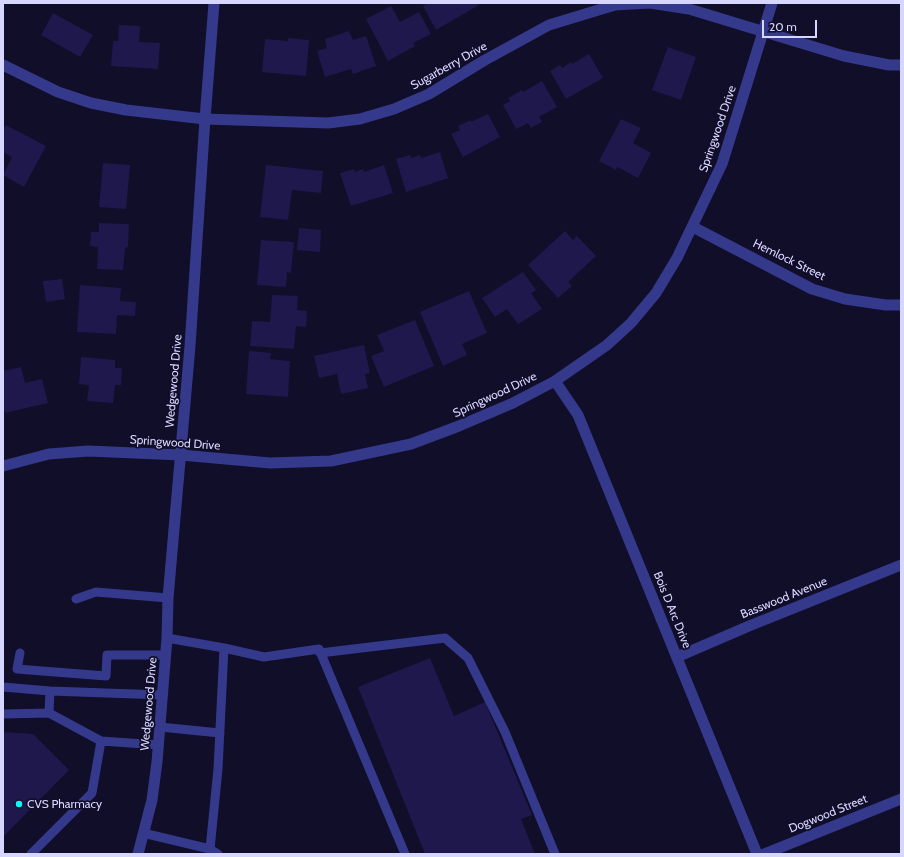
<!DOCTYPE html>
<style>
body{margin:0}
#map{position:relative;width:904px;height:857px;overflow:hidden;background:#100e29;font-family:Cabin,sans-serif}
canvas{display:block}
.frame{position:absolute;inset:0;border:4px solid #d7d6ff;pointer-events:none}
.scale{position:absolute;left:762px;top:20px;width:55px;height:18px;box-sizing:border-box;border:2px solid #d7d6ff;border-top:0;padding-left:5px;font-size:12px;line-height:14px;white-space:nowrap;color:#d7d6ff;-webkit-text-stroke:3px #100e29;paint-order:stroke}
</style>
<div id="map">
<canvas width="904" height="857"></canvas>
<div class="frame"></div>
<div class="scale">20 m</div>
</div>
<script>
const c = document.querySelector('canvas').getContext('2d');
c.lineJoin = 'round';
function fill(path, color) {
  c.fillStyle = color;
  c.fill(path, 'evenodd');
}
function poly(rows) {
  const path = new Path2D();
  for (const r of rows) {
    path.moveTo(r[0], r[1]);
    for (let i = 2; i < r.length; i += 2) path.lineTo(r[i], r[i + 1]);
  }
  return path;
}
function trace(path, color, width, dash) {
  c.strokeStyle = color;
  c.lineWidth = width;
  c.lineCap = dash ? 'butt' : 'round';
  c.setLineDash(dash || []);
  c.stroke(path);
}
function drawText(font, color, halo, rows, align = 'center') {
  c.font = font + ' Cabin,sans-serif';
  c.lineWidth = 3.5;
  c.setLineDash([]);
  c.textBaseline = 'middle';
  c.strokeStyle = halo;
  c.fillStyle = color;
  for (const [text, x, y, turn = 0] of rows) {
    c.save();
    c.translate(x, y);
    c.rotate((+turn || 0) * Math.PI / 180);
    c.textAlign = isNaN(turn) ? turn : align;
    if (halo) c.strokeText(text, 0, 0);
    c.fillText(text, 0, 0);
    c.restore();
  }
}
fill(poly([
 [429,3,478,3,479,5,436,30,423,6],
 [391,6,400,22,419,12,431,34,413,43,415,46,388,61,366,19],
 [53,13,93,35,80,57,41,35],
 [119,25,140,26,139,42,160,43,158,69,111,66,113,41,118,41],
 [349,31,353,40,366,36,376,66,353,74,351,69,325,77,317,51,327,48,325,39],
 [288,38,309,40,306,76,262,72,265,39,288,41],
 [668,47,696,57,681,100,652,90],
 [589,54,603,78,566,99,550,71,560,65,562,68,571,62,572,64],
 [542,81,557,107,539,117,542,122,531,128,528,123,516,129,503,105,510,101,508,98,522,90,523,92],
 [488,114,500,137,463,157,451,134,460,130,458,126,471,120,471,122],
 [621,119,641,128,633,143,651,153,638,178,617,167,616,170,599,161],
 [6,125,46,146,24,187,3,175,12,157,3,152,3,130],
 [440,152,448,178,406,192,396,159,410,155,411,158,420,155,421,158],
 [103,163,130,165,126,209,99,207],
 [266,165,323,171,321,193,292,190,288,220,260,217],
 [384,165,393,193,351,206,340,173,354,169,355,172,363,169,364,172],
 [99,223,129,224,128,247,125,248,123,270,97,269,98,247,90,246,91,232,99,232],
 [299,228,321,230,320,252,297,250],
 [565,231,573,240,577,236,596,256,568,282,572,286,558,298,528,265],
 [261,240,294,242,291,273,287,272,286,287,257,285],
 [523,272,536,290,531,293,542,309,518,324,507,309,495,317,482,298],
 [62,279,65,299,46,302,43,281],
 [80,285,121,288,120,301,136,302,135,316,117,315,116,334,77,332],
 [469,291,487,333,462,344,467,355,443,366,420,312],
 [272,295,298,296,297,310,307,311,306,327,296,326,294,349,250,346,252,321,270,322],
 [415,320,434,366,384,387,371,356,384,351,377,335],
 [364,345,370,373,365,374,368,388,341,394,337,374,319,378,314,356],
 [249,351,271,353,270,359,290,361,288,397,246,394],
 [81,357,115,360,115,368,122,368,121,385,115,385,113,403,87,401,89,385,79,384],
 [21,367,25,383,42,379,48,403,5,413,3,405,3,371],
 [430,658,454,716,485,702,532,815,521,819,535,854,425,854,358,687],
 [3,732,33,734,69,770,3,837]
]), '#1e184c');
trace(poly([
 [76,599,96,592,168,598],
 [167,638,224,648,218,769,210,849],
 [224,648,264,657,319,649,405,854],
 [20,653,17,669,106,676,107,655,166,655],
 [320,653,445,638,468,658,505,732,555,854],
 [3,687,50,691,163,695],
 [49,713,50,691],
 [3,714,49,713,101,741,159,745],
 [160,727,220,733],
 [143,833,210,849,218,854],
 [31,854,92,793,101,741]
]), '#35398c', 9);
trace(poly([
 [3,65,58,92,91,103,126,110,205,119,328,123,360,119,394,109,429,94,485,60,549,25,615,5,650,3,689,9,844,56,889,65,901,65],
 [693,227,812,289,845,299,886,305,901,305],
 [677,657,749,626,901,565],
 [764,854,901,799]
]), '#35398c', 11);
trace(poly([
 [555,381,578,415,757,854],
 [3,466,49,454,88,451,181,455,270,463,331,461,411,444,459,426,513,403,555,381,607,345,631,323,656,293,677,258,722,164,772,3],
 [138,854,152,800,157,762,167,638,168,598,190,346,205,119,214,3]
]), '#35398c', 11);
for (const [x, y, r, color] of [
 [19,804,4,"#02fcff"]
]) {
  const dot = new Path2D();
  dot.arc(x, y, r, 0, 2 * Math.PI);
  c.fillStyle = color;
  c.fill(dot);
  trace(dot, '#100e29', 1.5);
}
drawText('12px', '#d7d6ff', '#100e29', [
 ["Sugarberry Drive",449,66,-29],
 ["Springwood Drive",718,129,-71],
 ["Hemlock Street",789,260,26],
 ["Wedgewood Drive",174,381,-85],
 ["Springwood Drive",495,395,-25],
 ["Springwood Drive",175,443,4],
 ["Basswood Avenue",784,598,-22],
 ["Bois D Arc Drive",672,610,68],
 ["Wedgewood Drive",149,704,-85],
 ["Dogwood Street",828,814,-22]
]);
drawText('12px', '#d7d6ff', '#100e29', [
 ["CVS Pharmacy",27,804]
], 'left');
</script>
